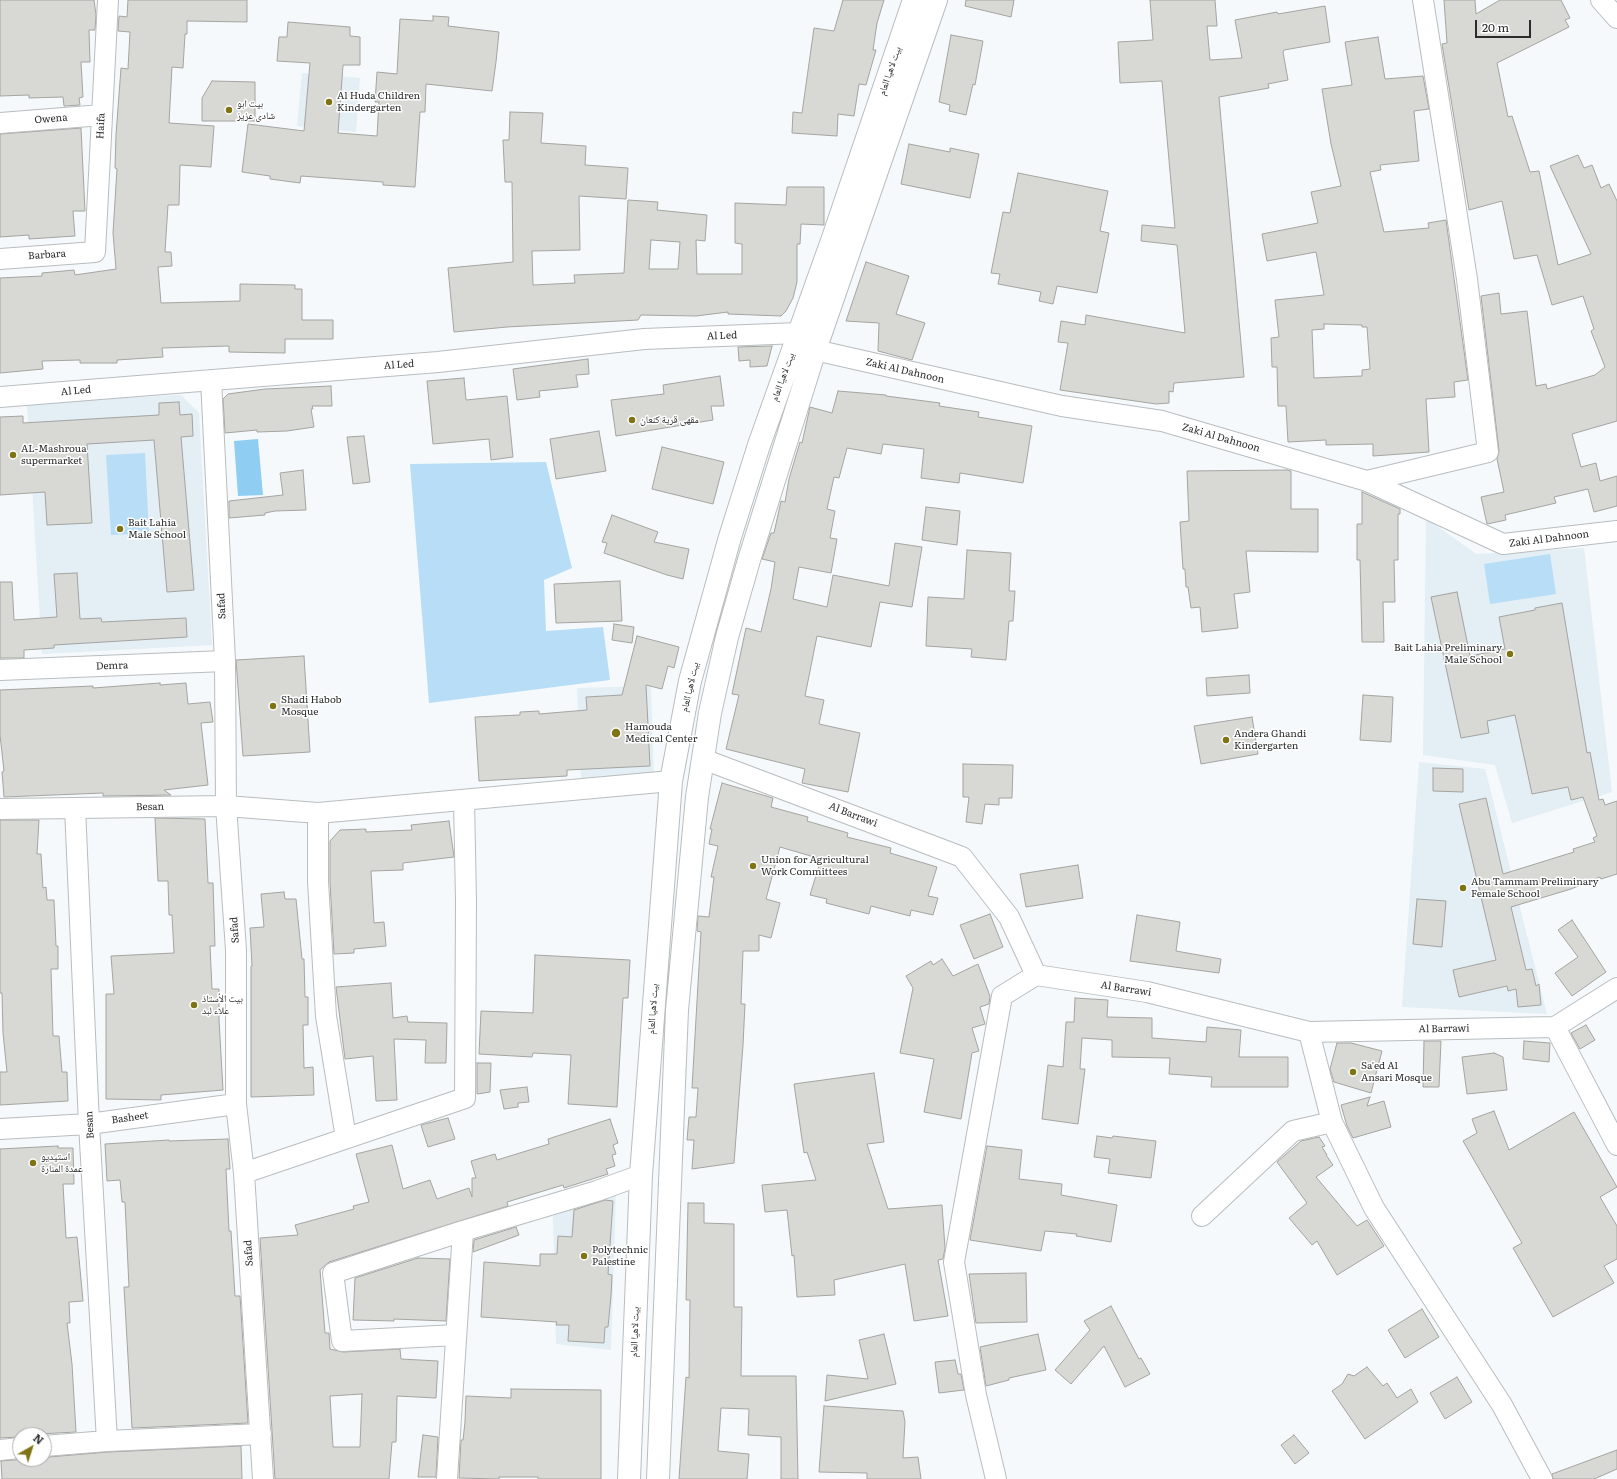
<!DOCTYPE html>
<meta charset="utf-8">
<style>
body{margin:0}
#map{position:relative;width:1617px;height:1479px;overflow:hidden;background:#f5f9fb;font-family:Literata,serif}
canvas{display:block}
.north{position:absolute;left:12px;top:1427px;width:40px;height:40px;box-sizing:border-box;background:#fff;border:1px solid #aaaaab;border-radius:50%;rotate:39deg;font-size:11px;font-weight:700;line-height:16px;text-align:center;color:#2a2b2c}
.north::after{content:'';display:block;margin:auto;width:14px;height:18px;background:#7e7416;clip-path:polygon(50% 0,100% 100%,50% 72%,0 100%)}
.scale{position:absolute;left:1475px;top:20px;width:56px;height:18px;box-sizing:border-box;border:2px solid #2a2b2c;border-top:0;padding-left:5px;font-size:12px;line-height:14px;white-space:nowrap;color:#2a2b2c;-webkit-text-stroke:3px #fff;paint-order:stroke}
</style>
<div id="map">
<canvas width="1617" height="1479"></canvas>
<div class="north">N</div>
<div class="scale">20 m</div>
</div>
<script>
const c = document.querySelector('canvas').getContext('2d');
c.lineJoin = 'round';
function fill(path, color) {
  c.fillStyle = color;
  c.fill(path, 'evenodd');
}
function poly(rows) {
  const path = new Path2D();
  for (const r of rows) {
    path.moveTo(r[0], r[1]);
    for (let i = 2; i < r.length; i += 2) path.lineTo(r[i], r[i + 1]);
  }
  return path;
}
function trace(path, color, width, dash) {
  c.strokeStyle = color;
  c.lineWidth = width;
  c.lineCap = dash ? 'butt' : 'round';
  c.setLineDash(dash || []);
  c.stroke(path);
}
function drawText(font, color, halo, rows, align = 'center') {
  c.font = font + ' Literata,"Noto Naskh Arabic",serif';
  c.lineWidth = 3;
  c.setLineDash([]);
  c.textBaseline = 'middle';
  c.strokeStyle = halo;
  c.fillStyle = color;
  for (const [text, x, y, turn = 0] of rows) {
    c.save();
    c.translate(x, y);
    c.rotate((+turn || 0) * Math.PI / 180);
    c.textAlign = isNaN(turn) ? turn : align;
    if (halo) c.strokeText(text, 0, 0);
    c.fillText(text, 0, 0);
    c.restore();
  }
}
fill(poly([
 [302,73,360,78,356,132,297,126],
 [181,395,199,413,212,645,42,654,27,402],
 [1426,518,1476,554,1584,548,1612,792,1512,823,1495,765,1423,755],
 [651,686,654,778,581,780,577,688],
 [1419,762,1485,769,1547,1014,1402,1007],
 [616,1193,611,1350,556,1344,553,1216]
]), '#e3eef5');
fill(poly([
 [145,453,149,533,111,535,106,455],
 [546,462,572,568,544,580,546,631,603,627,610,680,429,703,410,464],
 [1550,554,1556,594,1490,604,1484,564]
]), '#b7def6');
fill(poly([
 [258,439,263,495,238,496,234,441]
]), '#8fcdf2');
const building = poly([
 [0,0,94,0,96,15,95,30,89,30,90,62,81,62,83,97,79,98,80,105,64,106,63,97,29,98,29,95,0,96,0,0],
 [128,0,247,0,247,22,187,21,187,34,185,34,183,68,172,67,169,123,214,126,211,167,180,165,179,205,168,205,165,252,171,252,172,266,158,267,161,303,240,301,240,284,295,285,295,289,302,289,302,320,333,320,333,339,285,339,285,353,229,352,229,346,162,348,163,357,117,360,117,363,80,363,80,360,42,361,43,369,0,373,0,278,42,276,42,273,74,270,75,275,116,269,113,233,117,169,115,168,116,135,121,68,128,69,130,32,118,31,119,16,127,17,128,0],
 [843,0,884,0,877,23,873,50,876,50,866,85,859,84,854,116,838,114,837,136,792,133,793,112,802,113,814,28,834,31,843,0],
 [966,0,1014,0,1011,17,965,6,966,0],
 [1150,0,1215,0,1217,26,1207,26,1210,60,1242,58,1235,20,1277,12,1278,14,1325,6,1330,42,1284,50,1283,52,1288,80,1268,84,1269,88,1219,97,1244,377,1174,383,1173,392,1169,391,1169,403,1156,404,1060,390,1068,343,1058,342,1061,321,1085,325,1086,315,1185,333,1177,245,1141,241,1142,225,1175,228,1162,81,1120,83,1118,42,1153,40,1150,0],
 [1444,0,1475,0,1476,14,1500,0,1561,0,1570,18,1565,20,1569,27,1497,63,1508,117,1512,116,1530,172,1539,171,1558,265,1591,254,1550,166,1578,155,1584,168,1592,165,1601,188,1609,184,1617,201,1617,421,1572,434,1581,467,1596,463,1600,481,1617,476,1617,506,1594,512,1588,489,1554,497,1556,503,1505,515,1506,520,1487,524,1481,497,1504,492,1497,459,1499,451,1481,296,1499,293,1501,314,1527,311,1536,386,1546,384,1547,389,1595,375,1605,367,1591,331,1594,329,1583,296,1552,305,1537,255,1514,259,1502,201,1469,210,1442,44,1447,43,1444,0],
 [433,16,449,17,448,26,499,32,496,62,492,91,426,84,425,112,420,112,415,187,383,185,383,182,301,176,300,183,270,179,270,176,242,172,248,124,304,131,310,63,277,61,279,37,287,37,288,22,350,27,350,36,360,37,360,65,343,65,338,133,377,136,379,102,375,102,377,72,397,74,400,19,433,21,433,16],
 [951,35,983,41,975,85,973,84,966,115,949,111,950,105,939,102,951,35],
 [1378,37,1385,79,1423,76,1429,109,1414,111,1419,161,1380,165,1381,170,1370,172,1384,232,1429,228,1428,223,1446,220,1468,380,1454,382,1455,397,1426,399,1429,452,1373,456,1373,444,1326,445,1326,440,1288,442,1286,406,1278,406,1277,367,1272,367,1271,338,1279,337,1275,300,1324,295,1316,252,1267,261,1262,234,1318,223,1311,192,1341,186,1331,144,1322,89,1352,85,1345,42,1378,37],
 [1324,324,1362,325,1362,327,1367,327,1370,369,1362,370,1362,376,1314,378,1312,330,1324,329,1324,324],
 [212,81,255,82,255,121,202,121,202,98,212,81],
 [510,112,543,113,541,143,586,146,585,165,628,168,626,199,579,196,580,250,532,251,533,285,575,283,574,275,624,273,628,200,658,202,657,210,707,215,705,241,696,240,697,274,742,274,742,244,735,243,735,203,786,205,787,187,824,187,824,225,801,224,800,244,797,244,797,282,793,298,786,311,781,316,728,314,728,312,696,316,641,315,638,320,507,327,454,332,448,268,513,262,512,182,505,182,503,140,509,140,510,112],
 [651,240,680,242,678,269,649,269,651,240],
 [81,128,85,211,73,211,75,236,29,239,29,235,0,237,0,134,81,128],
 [909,144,950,152,950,148,979,154,970,198,901,184,909,144],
 [1018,173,1108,191,1100,231,1109,233,1097,293,1057,286,1053,304,1039,301,1041,292,998,284,1000,274,991,273,1003,212,1010,213,1018,173],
 [866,262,909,276,896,314,925,323,912,360,878,351,879,323,846,321,866,262],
 [772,346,767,366,750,367,750,360,739,361,738,347,772,346],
 [588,359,589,374,576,375,578,387,539,391,540,397,517,400,513,369,588,359],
 [720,376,724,406,711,406,713,420,616,436,611,400,664,394,663,385,720,376],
 [464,378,466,400,507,396,513,457,491,460,489,439,433,444,427,381,464,378],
 [331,386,332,406,312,406,313,409,311,409,314,427,287,431,257,432,257,430,225,433,223,399,228,394,265,389,331,386],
 [838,391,886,395,886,396,940,403,939,406,979,412,978,417,1032,426,1023,483,960,473,959,483,921,478,924,449,883,444,881,454,847,448,839,478,834,477,827,509,835,511,830,538,837,539,831,573,799,567,793,599,827,607,833,575,889,586,895,543,922,547,912,607,880,602,871,647,817,636,805,696,824,700,819,724,860,733,848,792,802,783,805,769,726,749,739,695,732,694,746,628,761,632,771,589,775,562,762,559,771,533,774,533,781,501,785,502,789,479,800,442,802,443,810,407,832,413,838,391],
 [179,402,180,415,192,414,193,436,181,437,194,590,167,592,154,440,87,444,92,523,47,525,45,492,0,495,0,417,23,416,23,423,159,415,159,403,179,402],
 [599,431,606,471,556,479,550,439,599,431],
 [364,436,370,482,353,484,347,437,364,436],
 [662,447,724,462,713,504,652,489,662,447],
 [303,470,306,510,275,511,265,513,265,515,229,518,229,501,283,495,280,473,303,470],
 [1287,470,1291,471,1291,509,1318,509,1318,552,1246,551,1250,592,1234,594,1238,628,1202,632,1200,607,1191,608,1188,587,1186,587,1185,569,1183,569,1180,522,1189,521,1187,471,1287,470],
 [1362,492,1400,509,1400,514,1398,514,1398,560,1394,560,1395,602,1383,602,1384,642,1362,642,1360,560,1357,560,1357,524,1362,524,1362,492],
 [926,507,960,511,957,545,922,540,926,507],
 [612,515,658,532,654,542,689,549,683,579,667,575,604,553,607,543,602,542,612,515],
 [967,550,1011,553,1009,591,1015,591,1013,621,1009,621,1006,660,971,657,972,649,926,646,928,597,964,599,967,550],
 [77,573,80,619,101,618,102,622,186,618,187,637,54,645,54,648,24,650,24,658,0,658,0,582,12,582,14,620,57,617,54,574,77,573],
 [620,581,622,621,556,623,554,584,620,581],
 [1457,592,1470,656,1505,649,1499,617,1535,610,1535,608,1562,603,1587,753,1590,752,1599,800,1603,799,1605,805,1617,801,1617,874,1601,879,1600,877,1571,889,1511,907,1526,970,1532,969,1536,986,1539,984,1541,1005,1518,1007,1516,989,1508,991,1507,986,1459,997,1453,970,1496,960,1459,804,1486,798,1503,874,1574,852,1573,849,1595,842,1593,838,1597,836,1583,797,1571,800,1568,787,1532,794,1515,715,1487,721,1489,733,1461,738,1431,597,1457,592],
 [614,624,634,627,632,643,612,640,614,624],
 [637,636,679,647,674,668,668,666,662,689,646,685,650,766,567,770,567,776,479,781,475,717,520,715,520,712,539,711,539,714,587,710,586,697,622,695,637,636],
 [304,656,310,752,243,756,236,660,304,656],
 [1249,675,1250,693,1207,696,1206,678,1249,675],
 [160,683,160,685,186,683,188,704,210,702,213,722,201,723,208,785,164,790,171,795,103,796,103,793,4,797,2,772,4,771,0,735,0,690,93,686,93,688,160,683],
 [1363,695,1393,697,1391,742,1360,740,1363,695],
 [1252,717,1258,754,1201,764,1194,726,1252,717],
 [963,764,1013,765,1012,798,999,798,999,805,985,804,982,824,966,822,969,797,963,797,963,764],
 [1433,768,1463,769,1463,792,1433,791,1433,768],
 [722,783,773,798,771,807,808,817,807,821,848,833,847,837,891,848,890,853,937,867,928,896,938,898,933,915,911,910,910,916,871,906,869,914,826,903,827,899,810,895,821,859,780,847,766,899,780,903,771,938,759,935,759,951,743,951,741,1004,745,1004,743,1045,734,1163,692,1169,694,1140,687,1140,689,1117,696,1117,698,1088,692,1088,701,932,697,931,698,916,709,917,714,877,711,877,718,846,709,844,712,829,710,829,722,783],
 [155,818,205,819,208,883,213,883,215,946,210,946,212,989,219,989,219,1020,223,1090,161,1095,161,1100,106,1099,106,994,114,994,111,956,174,953,172,915,169,915,168,881,158,881,155,818],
 [0,820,39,820,37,854,41,854,43,888,46,887,47,900,54,900,56,946,58,946,58,969,51,969,53,1036,59,1036,62,1072,67,1072,68,1101,0,1105,0,1072,7,1072,3,1033,2,993,0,993,0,820],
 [449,821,454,857,403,863,403,870,371,871,374,923,384,922,386,946,354,949,354,953,334,954,330,882,330,841,340,830,366,829,366,832,412,830,411,825,449,821],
 [1078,865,1083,898,1026,907,1020,874,1078,865],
 [284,892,285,899,296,899,302,959,304,959,305,997,308,997,308,1025,303,1025,304,1068,313,1067,314,1095,251,1097,251,966,252,966,250,928,264,927,261,894,284,892],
 [1417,899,1446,901,1442,947,1413,944,1417,899],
 [990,914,1003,947,974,959,960,925,990,914],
 [1137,915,1180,922,1176,951,1221,959,1219,973,1130,961,1137,915],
 [1572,920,1606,972,1572,996,1555,973,1578,957,1558,930,1572,920],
 [535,955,630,960,628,998,623,998,617,1107,568,1104,571,1055,533,1053,532,1057,479,1054,481,1011,533,1013,535,955],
 [942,959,953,976,978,964,990,996,989,1004,980,1007,985,1024,972,1028,979,1051,972,1053,961,1119,924,1112,934,1059,900,1053,913,988,906,976,931,961,933,965,942,959],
 [391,983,393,1018,407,1016,408,1022,447,1023,446,1063,425,1063,426,1040,394,1039,397,1100,376,1101,373,1056,345,1059,336,987,391,983],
 [1075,998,1108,1000,1107,1017,1152,1018,1152,1038,1206,1042,1207,1027,1241,1030,1239,1057,1288,1057,1288,1087,1211,1087,1212,1077,1169,1074,1170,1058,1112,1057,1112,1040,1082,1038,1080,1069,1085,1069,1078,1124,1042,1119,1048,1065,1063,1067,1066,1022,1074,1022,1075,998],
 [1586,1025,1595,1040,1580,1049,1571,1033,1586,1025],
 [1424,1041,1441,1041,1439,1087,1423,1087,1424,1041],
 [1524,1041,1550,1043,1549,1062,1523,1059,1524,1041],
 [1337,1043,1351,1043,1382,1051,1371,1093,1334,1082,1330,1069,1337,1043],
 [1494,1053,1503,1057,1507,1090,1467,1094,1462,1057,1494,1053],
 [477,1063,491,1063,490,1092,477,1094,477,1063],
 [874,1073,884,1142,867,1144,888,1209,942,1205,945,1248,943,1259,938,1260,948,1316,914,1321,905,1264,834,1280,835,1295,797,1297,794,1255,792,1256,787,1210,765,1212,762,1185,816,1180,807,1152,804,1153,794,1084,874,1073],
 [527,1087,529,1102,518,1103,518,1107,504,1109,500,1090,527,1087],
 [1370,1097,1367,1106,1384,1101,1391,1127,1353,1138,1347,1126,1341,1105,1370,1097],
 [1494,1111,1509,1150,1574,1112,1617,1187,1600,1197,1617,1226,1617,1259,1604,1266,1614,1283,1553,1317,1513,1248,1522,1243,1463,1141,1477,1133,1472,1119,1494,1111],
 [448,1118,455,1139,428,1147,421,1125,448,1118],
 [610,1119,618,1143,613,1145,616,1154,612,1155,615,1166,606,1169,608,1174,564,1188,563,1185,507,1202,508,1206,329,1262,320,1270,325,1333,329,1333,330,1349,343,1352,400,1349,401,1359,438,1361,436,1398,397,1396,396,1442,392,1442,389,1479,275,1479,260,1238,298,1235,295,1225,354,1209,353,1206,369,1202,356,1154,392,1145,403,1189,430,1180,437,1199,469,1188,472,1197,472,1178,476,1178,471,1161,495,1154,497,1160,549,1144,548,1139,610,1119],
 [362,1394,360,1447,333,1447,330,1396,362,1394],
 [1097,1136,1112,1138,1113,1136,1156,1141,1151,1178,1108,1173,1110,1159,1094,1157,1097,1136],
 [1319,1137,1325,1146,1322,1147,1327,1155,1326,1155,1333,1165,1316,1177,1357,1226,1367,1220,1384,1246,1337,1275,1317,1241,1312,1245,1289,1218,1307,1203,1277,1162,1301,1141,1319,1137],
 [228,1139,230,1169,226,1169,229,1231,231,1231,235,1296,240,1296,248,1423,132,1428,124,1287,129,1287,125,1202,122,1202,120,1180,107,1181,105,1144,169,1140,169,1141,228,1139],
 [58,1146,58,1148,73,1148,74,1184,63,1184,66,1238,77,1237,83,1301,69,1302,70,1323,67,1323,72,1364,76,1432,20,1435,20,1437,0,1438,0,1149,58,1146],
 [987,1146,1022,1150,1019,1179,1062,1184,1061,1195,1117,1205,1111,1242,1076,1236,1077,1234,1045,1231,1041,1251,970,1240,987,1146],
 [605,1200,613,1201,608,1274,612,1275,611,1296,608,1327,605,1327,604,1343,568,1341,569,1325,556,1325,557,1322,481,1317,484,1262,540,1266,540,1254,557,1254,558,1236,572,1237,574,1210,605,1200],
 [688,1203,704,1203,704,1223,734,1224,734,1307,742,1307,741,1376,796,1376,798,1479,781,1479,781,1437,748,1435,749,1409,721,1408,718,1451,749,1454,747,1479,679,1479,686,1377,689,1378,690,1300,686,1300,688,1203],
 [516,1227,519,1235,473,1252,474,1240,516,1227],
 [418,1258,450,1259,446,1321,394,1319,394,1321,353,1320,355,1278,418,1258],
 [1026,1273,1027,1322,976,1323,969,1274,1026,1273],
 [1111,1306,1139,1359,1141,1358,1150,1374,1125,1387,1104,1346,1071,1384,1055,1370,1090,1330,1084,1321,1111,1306],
 [1422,1309,1439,1337,1405,1358,1388,1330,1422,1309],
 [884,1334,896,1384,825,1401,827,1375,868,1379,859,1340,884,1334],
 [1038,1334,1046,1370,1009,1378,1009,1380,986,1386,980,1347,1038,1334],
 [955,1360,958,1374,961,1374,964,1390,939,1393,935,1362,955,1360],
 [1367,1367,1383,1386,1387,1383,1397,1398,1411,1389,1418,1402,1365,1439,1332,1391,1342,1384,1348,1374,1354,1376,1367,1367],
 [1457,1377,1472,1402,1445,1419,1430,1393,1457,1377],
 [511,1389,601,1390,601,1479,538,1479,538,1477,499,1477,499,1479,459,1478,461,1440,463,1440,465,1422,466,1396,511,1398,511,1389],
 [824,1406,903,1411,905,1422,903,1458,918,1457,921,1479,867,1479,867,1473,819,1472,824,1406],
 [423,1435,438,1437,436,1477,418,1477,423,1435],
 [1294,1435,1309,1453,1295,1464,1281,1445,1294,1435],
 [241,1446,242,1479,2,1479,1,1461,108,1452,241,1446],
 [1617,1450,1617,1469,1594,1479,1553,1479,1552,1474,1617,1450]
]);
fill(building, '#d8d8d4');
trace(building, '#a4a4a1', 1);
const street = poly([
 [1601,0,1617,18],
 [0,123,102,115],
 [0,259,95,252,108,0],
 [815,350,1062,406,1162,421,1367,481,1503,544,1617,531],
 [211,380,225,661,226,806,236,950,236,1104,244,1173,263,1479],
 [0,397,438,362,644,339,799,333],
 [1367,481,1488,452,1467,279,1423,0],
 [0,670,225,661],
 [703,759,962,857,1009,917,1036,975,1147,992,1309,1032,1555,1027,1617,988],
 [75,808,89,1124,107,1441],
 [0,809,226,806,318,813,671,781],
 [318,813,318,882,326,1016,346,1138],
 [1555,1027,1617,1145],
 [1309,1032,1332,1122,1374,1208,1502,1405,1542,1479],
 [0,1129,89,1124,236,1104],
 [244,1173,465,1098,466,901,464,800],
 [1202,1216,1293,1131,1332,1122],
 [456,1335,342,1341,333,1273,463,1231,597,1191,641,1175],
 [44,1446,107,1441,261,1434],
 [0,1450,20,1448],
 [447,1479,463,1231],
 [996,1479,976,1395,954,1262,1002,996,1036,975]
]);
const secondary = poly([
 [629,1479,641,1175,671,781,690,681,730,537,759,445,833,238,914,0],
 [658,1479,677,1010,697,797,710,713,727,637,749,560,815,350,936,0]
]);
trace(street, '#b9bdbf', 22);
trace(secondary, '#b9bdbf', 24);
trace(street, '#fff', 20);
trace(secondary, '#fff', 22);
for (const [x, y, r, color] of [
 [329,102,4,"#7e7416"],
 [229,110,4,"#7e7416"],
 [632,420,4,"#7e7416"],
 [13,455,4,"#7e7416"],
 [120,529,4,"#7e7416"],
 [1510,654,4,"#7e7416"],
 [273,706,4,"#7e7416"],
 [616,733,5,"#7e7416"],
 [1226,740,4,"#7e7416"],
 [753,866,4,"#7e7416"],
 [1463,888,4,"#7e7416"],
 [194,1005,4,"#7e7416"],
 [1353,1072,4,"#7e7416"],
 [33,1163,4,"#7e7416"],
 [584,1256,4,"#7e7416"]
]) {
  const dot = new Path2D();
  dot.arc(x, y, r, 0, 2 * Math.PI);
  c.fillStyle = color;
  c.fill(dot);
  trace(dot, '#fff', 1.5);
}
drawText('10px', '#2a2b2c', '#fff', [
 ["بيت لاهيا العام",890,71,-71],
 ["Owena",51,119,-5],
 ["Haifa",101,126,-87],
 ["Barbara",47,255,-4],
 ["Al Led",722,336,-2],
 ["Al Led",399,365,-4],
 ["Zaki Al Dahnoon",905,371,13],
 ["بيت لاهيا العام",783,377,-70],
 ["Al Led",76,391,-5],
 ["Zaki Al Dahnoon",1221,438,16],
 ["Zaki Al Dahnoon",1549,539,-7],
 ["Safad",222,606,-93],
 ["Demra",112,666,-2],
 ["بيت لاهيا العام",690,687,-77],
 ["Besan",150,807,-1],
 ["Al Barrawi",853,815,21],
 ["Safad",235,930,-94],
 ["Al Barrawi",1126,989,9],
 ["بيت لاهيا العام",653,1009,-86],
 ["Al Barrawi",1444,1029,-1],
 ["Basheet",130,1118,-8],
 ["Besan",90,1125,-93],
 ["Safad",249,1253,-94],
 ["بيت لاهيا العام",635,1332,-88]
]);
drawText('10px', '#2a2b2c', '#fff', [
 ["Al Huda Children",337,96],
 ["Kindergarten",337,108],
 ["بيت ابو",237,104],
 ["شادى عزيز",237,116],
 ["مقهى قرية كنعان",640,420],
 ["AL-Mashroua",21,449],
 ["supermarket",21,461],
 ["Bait Lahia",128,523],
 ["Male School",128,535],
 ["Bait Lahia Preliminary",1502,648,"right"],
 ["Male School",1502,660,"right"],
 ["Shadi Habob",281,700],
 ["Mosque",281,712],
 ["Hamouda",625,727],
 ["Medical Center",625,739],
 ["Andera Ghandi",1234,734],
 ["Kindergarten",1234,746],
 ["Union for Agricultural",761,860],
 ["Work Committees",761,872],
 ["Abu Tammam Preliminary",1471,882],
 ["Female School",1471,894],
 ["بيت الأستاذ",202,999],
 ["علاء لبد",202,1011],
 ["Sa'ed Al",1361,1066],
 ["Ansari Mosque",1361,1078],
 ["استيديو",41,1157],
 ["عمدة المنارة",41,1169],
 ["Polytechnic",592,1250],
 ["Palestine",592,1262]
], 'left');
</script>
